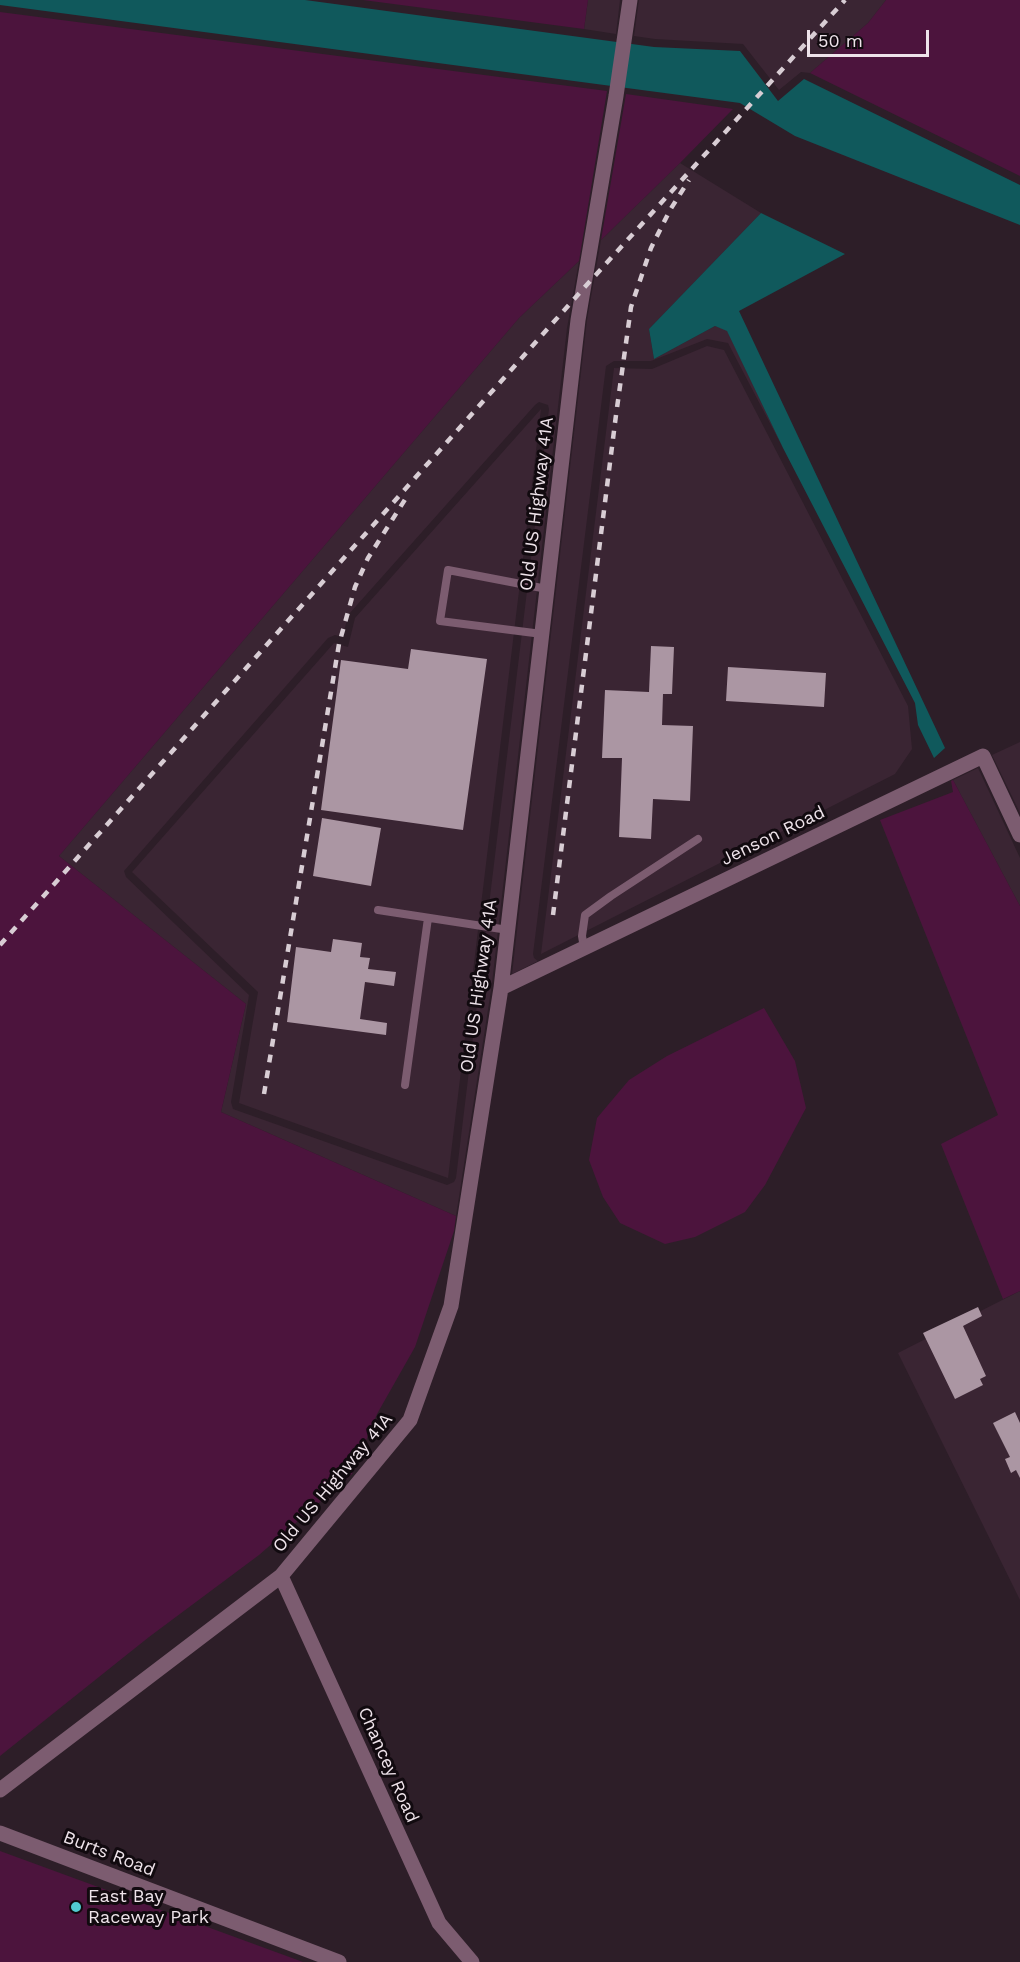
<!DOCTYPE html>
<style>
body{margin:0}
#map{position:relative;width:1020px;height:1962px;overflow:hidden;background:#2d1e28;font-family:"Work Sans",sans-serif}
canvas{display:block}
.scale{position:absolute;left:807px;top:30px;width:122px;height:27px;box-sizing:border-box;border:3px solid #eee3ea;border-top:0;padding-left:8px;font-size:18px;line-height:21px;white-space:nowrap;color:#eee3ea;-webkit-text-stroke:4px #110a0f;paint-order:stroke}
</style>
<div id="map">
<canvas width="1020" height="1962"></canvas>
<div class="scale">50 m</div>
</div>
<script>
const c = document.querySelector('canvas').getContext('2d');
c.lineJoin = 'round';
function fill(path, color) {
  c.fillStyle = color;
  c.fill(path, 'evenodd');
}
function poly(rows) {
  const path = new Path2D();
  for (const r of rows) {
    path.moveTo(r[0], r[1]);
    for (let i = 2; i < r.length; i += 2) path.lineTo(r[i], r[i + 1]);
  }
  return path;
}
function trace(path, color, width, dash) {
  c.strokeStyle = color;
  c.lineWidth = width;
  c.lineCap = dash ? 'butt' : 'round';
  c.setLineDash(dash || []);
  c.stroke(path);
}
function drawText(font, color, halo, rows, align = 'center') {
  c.font = font + ' "Work Sans",sans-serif';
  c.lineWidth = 6;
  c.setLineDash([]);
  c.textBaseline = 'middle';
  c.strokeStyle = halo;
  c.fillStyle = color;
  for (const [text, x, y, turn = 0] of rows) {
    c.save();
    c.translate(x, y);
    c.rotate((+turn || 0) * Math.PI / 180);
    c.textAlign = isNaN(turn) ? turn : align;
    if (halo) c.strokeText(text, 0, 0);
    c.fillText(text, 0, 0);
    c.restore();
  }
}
fill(poly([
 [588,0,620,0,616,34,584,29],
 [639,0,886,0,868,23,810,73,801,72,779,90,743,44,655,39,634,36],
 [680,163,761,213,649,329,654,359,715,326,727,330,783,448,728,343,707,339,651,361,614,361,606,366,533,954,534,958,538,961,512,974,587,320,601,240],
 [579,261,567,328,492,983,489,985,491,990,456,1216,221,1112,246,1004,59,856,519,318],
 [539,402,548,405,549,409,456,1178,454,1182,447,1185,233,1109,231,1102,249,995,126,877,124,871,328,638,335,635,342,637,349,614,535,405],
 [707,346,724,350,908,706,912,749,895,774,541,954,614,368,652,369],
 [541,409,448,1178,239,1103,258,992,132,872,334,643,348,647,355,618],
 [1020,742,1020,813,992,755],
 [978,768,1020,858,1020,906,953,780],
 [1020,1291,1020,1600,898,1353]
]), '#3a2533');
fill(poly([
 [363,0,588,0,584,29],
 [886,0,1020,0,1020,176,810,73,868,23],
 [0,12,607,91,579,261,519,318,59,856,246,1004,221,1112,456,1216,454,1231,415,1347,377,1414,352,1474,259,1555,149,1637,0,1756],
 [626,94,733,109,680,163,601,240],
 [953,780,1020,906,1020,1291,1003,1299,941,1144,998,1115,880,820,953,792,951,781],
 [764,1008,795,1061,806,1108,765,1185,745,1212,695,1237,665,1244,620,1223,603,1197,589,1160,597,1118,629,1080,667,1056],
 [0,1851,303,1962,0,1962]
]), '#4c143d');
fill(poly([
 [0,0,305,0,654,47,740,51,778,101,804,79,1020,185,1020,225,795,136,740,103,0,5],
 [761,213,845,254,739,311,945,748,934,758,918,725,915,703,783,448,727,331,715,326,654,359,649,329]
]), '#10595c');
fill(poly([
 [651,646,674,647,672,694,663,694,662,725,693,726,690,801,653,799,651,839,619,837,622,758,602,758,605,690,649,692],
 [411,649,487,659,463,830,321,810,341,660,408,669],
 [728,667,826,673,824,707,726,701],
 [322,818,381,828,371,886,313,876],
 [333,939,362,943,360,957,370,958,368,969,396,972,394,986,365,982,360,1019,387,1023,386,1035,287,1022,296,947,331,952],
 [978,1307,982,1316,963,1326,986,1376,980,1379,983,1385,955,1399,923,1333],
 [1015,1412,1020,1423,1020,1478,1016,1470,1011,1473,1005,1459,1010,1457,993,1423]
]), '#ab96a3');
trace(poly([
 [542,634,440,621,448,570,547,589],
 [378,910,508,930],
 [584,948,582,936,585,915,611,896,698,839],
 [405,1085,428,918]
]), '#7c5c70', 8);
trace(poly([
 [501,988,983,756,1020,835],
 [281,1576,439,1923,472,1962],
 [0,1790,281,1576,410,1420,451,1306,501,988,578,320,616,96,630,0],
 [0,1833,339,1962]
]), '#7c5c70', 15);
trace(poly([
 [553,915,616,415,631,307,651,248,670,210,689,180],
 [0,945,583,289,845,0],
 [264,1094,339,644,355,587,368,558,406,498]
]), '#d8cdd4', 4.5, [8, 8]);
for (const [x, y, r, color] of [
 [76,1907,6,"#51ccd2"]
]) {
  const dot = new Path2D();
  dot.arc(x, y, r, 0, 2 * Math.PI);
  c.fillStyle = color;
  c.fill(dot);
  trace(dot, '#110a0f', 2);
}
drawText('18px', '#eee3ea', '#110a0f', [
 ["Old US Highway 41A",537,504,-83],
 ["Jenson Road",773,836,-26],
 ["Old US Highway 41A",479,986,-82],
 ["Old US Highway 41A",333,1483,-50],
 ["Chancey Road",388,1765,66],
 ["Burts Road",109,1854,21]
]);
drawText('18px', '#eee3ea', '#110a0f', [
 ["East Bay",88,1897],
 ["Raceway Park",88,1918]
], 'left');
</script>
